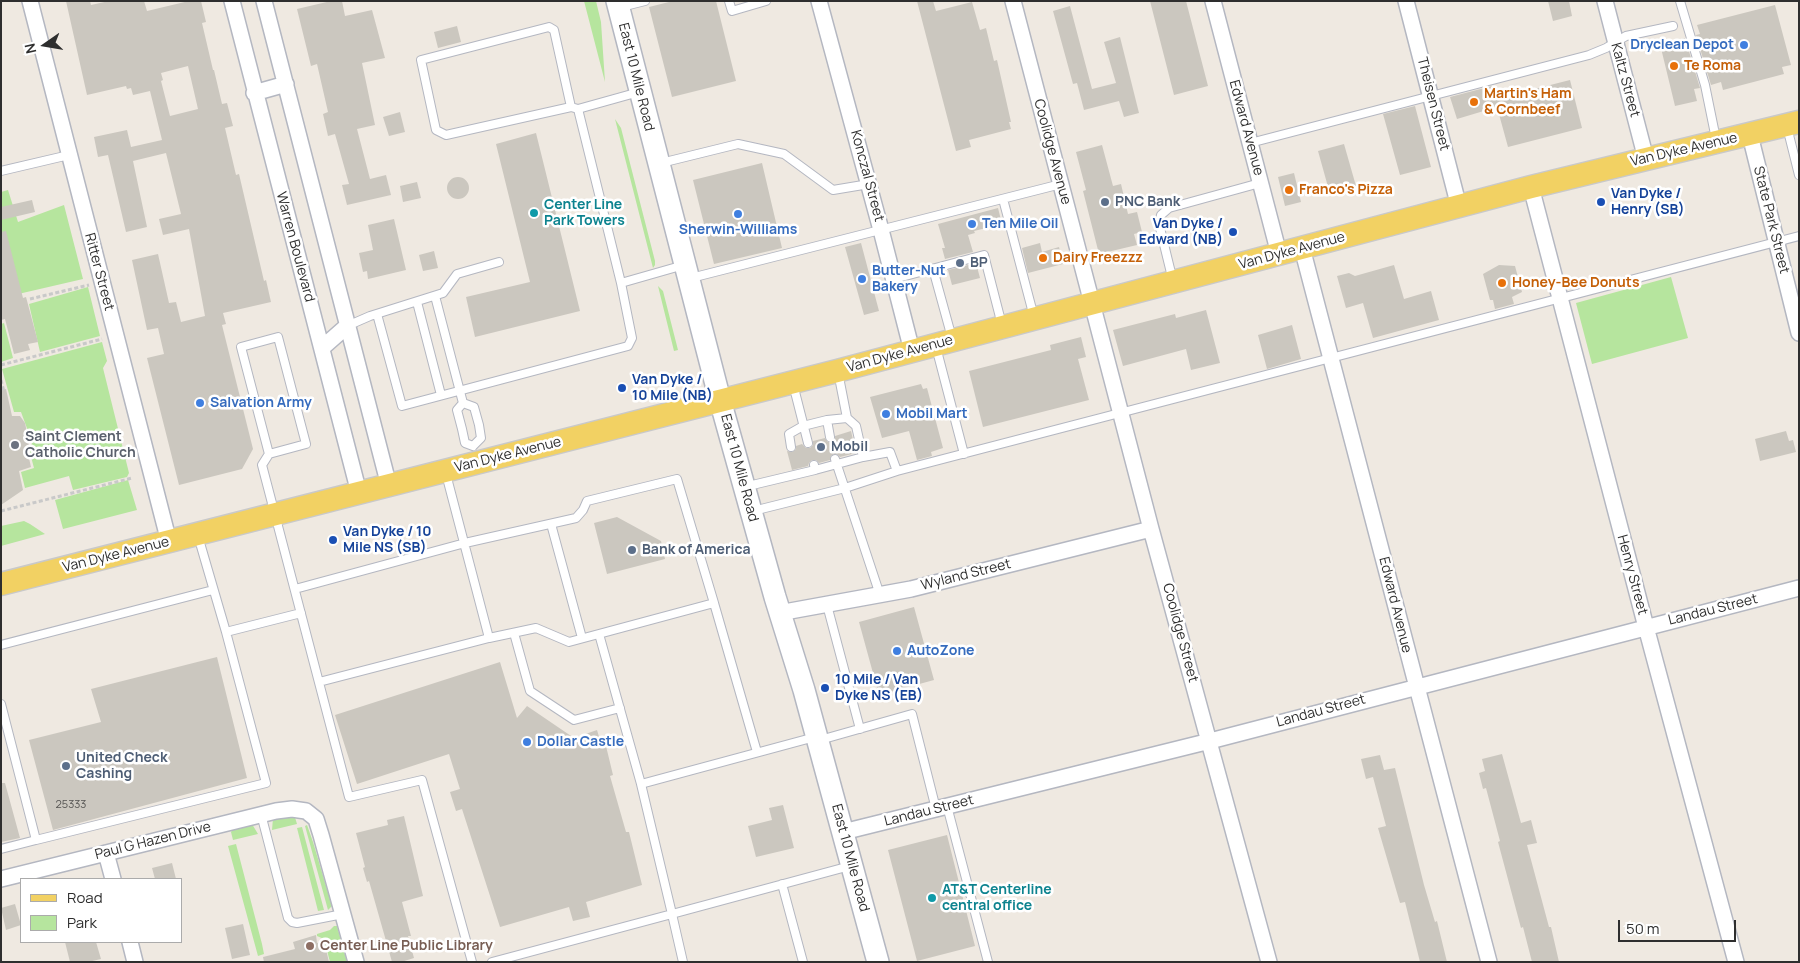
<!DOCTYPE html>
<style>
body{margin:0}
#map{position:relative;width:1800px;height:963px;overflow:hidden;background:#efe9e1;font-family:Manrope,sans-serif}
canvas{display:block}
.frame{position:absolute;inset:0;border:2px solid #2e2e2e;pointer-events:none}
.legend{position:absolute;left:20px;top:878px;width:162px;height:65px;box-sizing:border-box;background:#fff;border:1px solid #ababab;margin:0;padding:6px 9px;list-style:none;font-size:15px;color:#2e2e2e}
.legend li{display:flex;align-items:center;gap:10px;height:25px}
.legend b{width:25px;border:1px solid #ababab}
.north{position:absolute;left:20px;top:20px;width:50px;height:50px;-webkit-text-stroke:4px #fff;paint-order:stroke;rotate:257deg;font-size:14px;font-weight:700;line-height:20px;text-align:center;color:#2e2e2e}
.north::after{content:'';display:block;margin:auto;width:18px;height:22px;background:#2e2e2e;clip-path:polygon(50% 0,100% 100%,50% 72%,0 100%)}
.scale{position:absolute;left:1618px;top:920px;width:118px;height:22px;box-sizing:border-box;border:2px solid #2e2e2e;border-top:0;padding-left:6px;font-size:15px;line-height:18px;white-space:nowrap;color:#2e2e2e;-webkit-text-stroke:4px #fff;paint-order:stroke}
</style>
<div id="map">
<canvas width="1800" height="963"></canvas>
<div class="frame"></div>
<ul class="legend">
<li><b style="height:6px;background:#f2d163"></b>Road</li>
<li><b style="height:14px;background:#b6e59e"></b>Park</li>
</ul>
<div class="north">N</div>
<div class="scale">50 m</div>
</div>
<script>
const c = document.querySelector('canvas').getContext('2d');
c.lineJoin = 'round';
function fill(path, color) {
  c.fillStyle = color;
  c.fill(path, 'evenodd');
}
function poly(rows) {
  const path = new Path2D();
  for (const r of rows) {
    if (r.length === 3) {
      path.moveTo(r[0] + r[2], r[1]);
      path.arc(r[0], r[1], r[2], 0, 2 * Math.PI);
      continue;
    }
    path.moveTo(r[0], r[1]);
    for (let i = 2; i < r.length; i += 2) path.lineTo(r[i], r[i + 1]);
  }
  return path;
}
function trace(path, color, width, dash) {
  c.strokeStyle = color;
  c.lineWidth = width;
  c.lineCap = dash ? 'butt' : 'round';
  c.setLineDash(dash || []);
  c.stroke(path);
}
function drawText(font, color, halo, rows, align = 'center') {
  c.font = font + ' Manrope,sans-serif';
  c.lineWidth = 5;
  c.setLineDash([]);
  c.textBaseline = 'middle';
  c.strokeStyle = halo;
  c.fillStyle = color;
  for (const [text, x, y, turn = 0] of rows) {
    c.save();
    c.translate(x, y);
    c.rotate((+turn || 0) * Math.PI / 180);
    c.textAlign = isNaN(turn) ? turn : align;
    if (halo) c.strokeText(text, 0, 0);
    c.fillText(text, 0, 0);
    c.restore();
  }
}
fill(poly([
 [584,1,596,1,601,22,605,82],
 [615,119,621,128,655,261,655,265,653,268],
 [8,190,18,222,64,205,83,279,1,298,1,192],
 [1671,277,1688,338,1592,364,1576,303],
 [658,286,663,291,678,350,674,351],
 [88,287,100,336,40,352,29,304],
 [4,323,13,358,1,362,1,324],
 [102,342,107,361,103,368,129,473,127,477,73,490,69,476,25,488,21,472,34,468,30,453,32,442,21,412,14,412,2,369],
 [128,480,137,510,63,529,55,500],
 [24,521,30,524,45,534,1,546,1,526],
 [294,814,297,824,272,830,273,818],
 [252,824,258,834,233,840,231,832,233,829],
 [307,825,313,842,332,906,328,910,305,826],
 [302,827,324,910,318,911,297,828],
 [236,844,262,944,264,954,258,956,228,846],
 [334,926,337,926,347,962,330,962,324,939,317,936,317,934,330,930]
]), '#b6e59e');
fill(poly([
 [66,1,90,1,91,5,109,1,144,1,147,11,189,1,201,1,206,22,202,23,213,70,214,70,222,104,227,103,233,126,225,128,236,175,239,174,264,281,266,280,271,302,223,313,226,324,222,325,253,449,242,469,179,485,147,358,164,354,158,328,147,330,132,260,158,254,169,303,176,302,181,322,205,316,189,229,163,235,159,219,181,214,166,153,133,161,147,227,126,232,108,155,98,157,94,137,127,130,131,147,162,140,150,91,133,95,131,88,127,89,126,86,87,95],
 [188,66,198,109,170,116,161,81,163,80,161,73],
 [331,1,342,1,345,16,372,10,385,58,362,63,375,125,357,129,370,179,386,175,391,195,347,205,342,185,349,184,335,134,328,136,323,114,328,112,317,64,311,66,297,9],
 [673,1,716,1,736,81,672,97,649,7],
 [917,1,933,1,936,11,972,2,980,30,986,28,994,61,997,60,1011,122,1009,122,1011,129,969,140,971,147,956,151],
 [1150,1,1186,1,1208,86,1174,95],
 [1548,1,1569,1,1572,16,1553,21],
 [1775,5,1791,65,1782,67,1784,74,1723,90,1721,82,1711,85,1696,35,1700,34,1697,25],
 [1070,6,1092,89,1116,83,1104,42,1120,37,1139,113,1124,117,1119,101,1084,110,1077,83,1073,84,1053,11],
 [457,26,461,42,438,48,434,32],
 [1685,38,1700,88,1694,89,1697,101,1675,106,1660,44],
 [1570,80,1582,128,1508,147,1497,107,1457,119,1450,97,1492,86,1495,99],
 [1415,106,1431,167,1400,175,1383,114],
 [400,112,405,132,389,136,383,117],
 [536,133,580,311,475,337,466,297,530,282,496,144],
 [1344,144,1356,186,1330,194,1318,151],
 [1102,145,1113,186,1121,184,1128,214,1137,212,1142,232,1134,234,1137,245,1099,254,1083,191,1086,190,1076,152],
 [762,163,782,248,714,264,693,180],
 [1294,173,1301,202,1285,206,1278,177],
 [458,188,11],
 [417,182,421,198,403,202,400,186],
 [32,200,35,212,1,220,1,207],
 [998,208,1002,224,974,231,975,233,968,235,973,252,945,259,942,248,945,248,938,224],
 [394,219,406,270,368,279,367,271,363,272,359,253,373,250,368,225],
 [6,231,23,298,26,297,38,342,28,344,30,350,14,354,5,319,1,320,1,232],
 [861,243,879,311,864,315,845,247],
 [1040,243,1042,252,1059,247,1063,264,1028,273,1022,248],
 [434,251,438,268,423,271,419,255],
 [976,263,980,278,952,285,948,270],
 [1394,265,1404,299,1431,291,1439,320,1373,338,1363,303,1346,308,1337,276,1349,273,1355,276],
 [1499,265,1515,266,1522,292,1512,297,1514,304,1495,309,1493,300,1490,300,1483,274],
 [1206,310,1220,363,1191,370,1186,349,1123,366,1113,330,1175,314,1176,318],
 [1292,325,1301,359,1267,369,1258,335],
 [1081,337,1086,357,1078,359,1089,400,983,427,969,371,1051,350,1050,345],
 [921,384,923,389,927,388,943,448,931,452,932,456,917,460,909,431,882,438,870,397],
 [6,389,12,416,20,416,25,423,29,442,28,454,31,467,19,471,23,490,1,505,1,390],
 [851,431,856,453,840,457,838,455,834,454,831,456,830,460,819,463,816,460,812,460,809,463,808,466,792,470,787,451,792,452,796,449,796,446,802,444,806,448,810,448,813,445,813,441,825,438,828,442,831,442,835,439,835,436],
 [1786,431,1789,441,1793,440,1796,452,1760,461,1755,439],
 [617,517,661,541,665,559,607,574,594,523],
 [914,607,934,680,879,695,859,622],
 [217,657,247,778,53,830,29,740,101,722,91,689],
 [500,662,517,718,527,706,574,738,597,730,602,747,606,746,613,775,610,776,626,832,629,832,642,885,586,902,590,917,573,921,569,907,500,927,462,809,456,811,450,792,460,789,449,754,357,784,335,715],
 [1502,754,1521,823,1531,820,1537,843,1527,845,1549,927,1551,927,1559,962,1532,962,1523,927,1521,928,1498,842,1500,841,1486,788,1483,789,1479,773,1485,771,1482,759],
 [1380,755,1384,770,1395,768,1424,885,1435,922,1437,921,1447,962,1420,962,1405,902,1400,903,1378,828,1386,826,1373,777,1366,779,1361,759],
 [1,783,5,783,20,838,1,842],
 [783,805,794,848,756,857,748,826,772,820,769,808],
 [404,816,423,896,402,902,411,936,408,936,414,958,401,962,392,962,369,881,367,882,363,868,365,867,356,833,388,825,387,820],
 [947,835,975,946,917,961,888,850],
 [172,863,176,879,155,879,152,868],
 [15,904,21,925,6,930,1,908],
 [243,924,250,955,232,959,225,928],
 [316,935,317,943,324,941,329,962,264,962,263,957,295,949,293,942],
 [65,942,96,942,101,959,88,962,70,962]
]), '#cbc7bf');
const service = poly([
 [729,1,732,11,766,1],
 [1680,1,1705,85,1716,139],
 [621,7,645,1],
 [578,109,639,92],
 [1787,127,1799,175],
 [1250,143,1589,55,1606,48,1626,36,1673,26],
 [661,163,738,144,784,154,833,190,869,184],
 [1,171,69,155],
 [1003,199,1034,317],
 [933,269,952,338],
 [691,278,1061,184],
 [894,279,984,255,1002,325],
 [1173,281,1159,224,1161,215,1169,208,1260,183],
 [621,283,684,265],
 [435,296,463,403],
 [417,302,441,395],
 [377,314,402,406,628,346,632,338,621,283,578,109,571,107,554,30,549,27,421,60,436,130,446,135,571,107],
 [347,326,370,316,443,293,457,274,499,262],
 [936,347,964,454],
 [793,384,808,443],
 [463,403,474,407,479,425,481,438,473,446],
 [463,403,457,410,462,429,465,443,473,446],
 [827,420,830,437],
 [791,447,789,434,803,426,827,420,847,418],
 [269,454,306,444,278,337,241,347,269,454,262,465,349,797,422,780,472,962],
 [863,457,890,452,897,471],
 [835,459,880,595],
 [815,470,863,457,856,426,847,418,838,372],
 [446,474,489,638,536,628,569,642,714,603,757,752],
 [744,487,815,470,814,465],
 [753,511,845,488,897,471,1799,236],
 [551,524,582,638],
 [198,536,226,632,301,613],
 [295,589,465,543,576,518,583,510,587,501,677,479,714,603],
 [827,605,860,729],
 [514,633,530,691,574,720,620,708],
 [599,634,641,784],
 [1,645,213,590],
 [319,682,489,638],
 [1,704,36,840,1,849],
 [815,737,641,784,672,914,850,866],
 [820,740,912,714,936,809],
 [947,806,988,962],
 [261,814,288,918,292,922,297,923,343,914],
 [36,840,266,783,226,632],
 [782,884,803,962],
 [492,962,672,914,683,962]
]);
const minor = poly([
 [30,1,169,542],
 [232,1,359,493],
 [264,1,389,486],
 [819,1,881,230,912,351],
 [1013,1,1151,529,1269,962],
 [1213,1,1279,254],
 [1406,1,1459,207],
 [1605,1,1646,159],
 [254,93,286,84],
 [1750,135,1799,333],
 [1531,187,1646,627,1736,962],
 [1302,248,1489,962],
 [322,348,347,326],
 [779,613,911,589,1151,529],
 [843,832,1210,741,1799,588],
 [106,853,113,879],
 [1,879,276,811,292,809,306,811,316,819,321,835,356,962],
 [130,942,135,962]
]);
const secondary = poly([
 [617,1,720,400,775,597,804,690,878,962]
]);
const primary = poly([
 [1,584,837,371,1531,187,1799,122]
]);
trace(service, '#b4b7c1', 10);
trace(minor, '#b4b7c1', 18);
trace(secondary, '#b4b7c1', 24);
trace(primary, '#c9c9c9', 25);
trace(poly([
 [30,299,89,285],
 [1,365,102,339],
 [1,380,4,392],
 [1,511,132,478]
]), '#c9c9c9', 3, [4, 2.5]);
trace(service, '#fff', 8);
trace(minor, '#fff', 15);
trace(secondary, '#fff', 21);
trace(primary, '#f2d163', 22);
for (const [x, y, r, color] of [
 [1744,45,5,"#3f7fe0"],
 [1674,66,5,"#e8710a"],
 [1474,102,5,"#e8710a"],
 [1289,190,5,"#e8710a"],
 [1105,202,5,"#5c6f8a"],
 [1601,202,5,"#1a4fb4"],
 [534,213,5,"#0f9aa8"],
 [738,214,5,"#3f7fe0"],
 [972,224,5,"#3f7fe0"],
 [1233,232,5,"#1a4fb4"],
 [1043,258,5,"#e8710a"],
 [960,263,5,"#5c6f8a"],
 [862,279,5,"#3f7fe0"],
 [1502,283,5,"#e8710a"],
 [622,388,5,"#1a4fb4"],
 [200,403,5,"#3f7fe0"],
 [886,414,5,"#3f7fe0"],
 [15,445,5,"#6b7280"],
 [821,447,5,"#5c6f8a"],
 [333,540,5,"#1a4fb4"],
 [632,550,5,"#5c6f8a"],
 [897,651,5,"#3f7fe0"],
 [825,688,5,"#1a4fb4"],
 [527,742,5,"#3f7fe0"],
 [66,766,5,"#5c6f8a"],
 [932,898,5,"#0f9aa8"],
 [310,946,5,"#8d6e63"]
]) {
  const dot = new Path2D();
  dot.arc(x, y, r, 0, 2 * Math.PI);
  c.fillStyle = color;
  c.fill(dot);
  trace(dot, '#fff', 2);
}
drawText('11px', '#555452', null, [
 ["25333",71,805]
]);
drawText('bold 14px', '#366cbe', '#fff', [
 ["Dryclean Depot",1734,45,"right"],
 ["Ten Mile Oil",982,224],
 ["Sherwin-Williams",738,230,"center"],
 ["Butter-Nut",872,271],
 ["Bakery",872,287],
 ["Salvation Army",210,403],
 ["Mobil Mart",896,414],
 ["AutoZone",907,651],
 ["Dollar Castle",537,742]
], 'left');
drawText('bold 14px', '#c56008', '#fff', [
 ["Te Roma",1684,66],
 ["Martin's Ham",1484,94],
 ["& Cornbeef",1484,110],
 ["Franco's Pizza",1299,190],
 ["Dairy Freezzz",1053,258],
 ["Honey-Bee Donuts",1512,283]
], 'left');
drawText('14px', '#2e2e2e', '#fff', [
 ["East 10 Mile Road",636,77,76],
 ["Kaltz Street",1625,80,75],
 ["Theisen Street",1433,104,76],
 ["Edward Avenue",1246,128,75],
 ["Van Dyke Avenue",1684,150,-13],
 ["Coolidge Avenue",1052,152,75],
 ["Konczal Street",867,176,75],
 ["State Park Street",1771,220,76],
 ["Warren Boulevard",295,247,75],
 ["Van Dyke Avenue",1292,251,-15],
 ["Ritter Street",99,272,75],
 ["Van Dyke Avenue",900,354,-15],
 ["Van Dyke Avenue",508,455,-14],
 ["East 10 Mile Road",739,468,75],
 ["Van Dyke Avenue",116,555,-14],
 ["Wyland Street",966,575,-14],
 ["Henry Street",1632,575,75],
 ["Edward Avenue",1395,605,76],
 ["Landau Street",1713,610,-14],
 ["Coolidge Street",1180,633,75],
 ["Landau Street",1321,711,-15],
 ["Landau Street",929,811,-14],
 ["Paul G Hazen Drive",153,841,-14],
 ["East 10 Mile Road",850,858,75]
]);
drawText('bold 14px', '#164399', '#fff', [
 ["Van Dyke /",1611,194],
 ["Henry (SB)",1611,210],
 ["Van Dyke /",1223,224,"right"],
 ["Edward (NB)",1223,240,"right"],
 ["Van Dyke /",632,380],
 ["10 Mile (NB)",632,396],
 ["Van Dyke / 10",343,532],
 ["Mile NS (SB)",343,548],
 ["10 Mile / Van",835,680],
 ["Dyke NS (EB)",835,696]
], 'left');
drawText('bold 14px', '#4e5e75', '#fff', [
 ["PNC Bank",1115,202],
 ["BP",970,263],
 ["Mobil",831,447],
 ["Bank of America",642,550],
 ["United Check",76,758],
 ["Cashing",76,774]
], 'left');
drawText('bold 14px', '#0d838f', '#fff', [
 ["Center Line",544,205],
 ["Park Towers",544,221],
 ["AT&T Centerline",942,890],
 ["central office",942,906]
], 'left');
drawText('bold 14px', '#5b616d', '#fff', [
 ["Saint Clement",25,437],
 ["Catholic Church",25,453]
], 'left');
drawText('bold 14px', '#785e54', '#fff', [
 ["Center Line Public Library",320,946]
], 'left');
</script>
